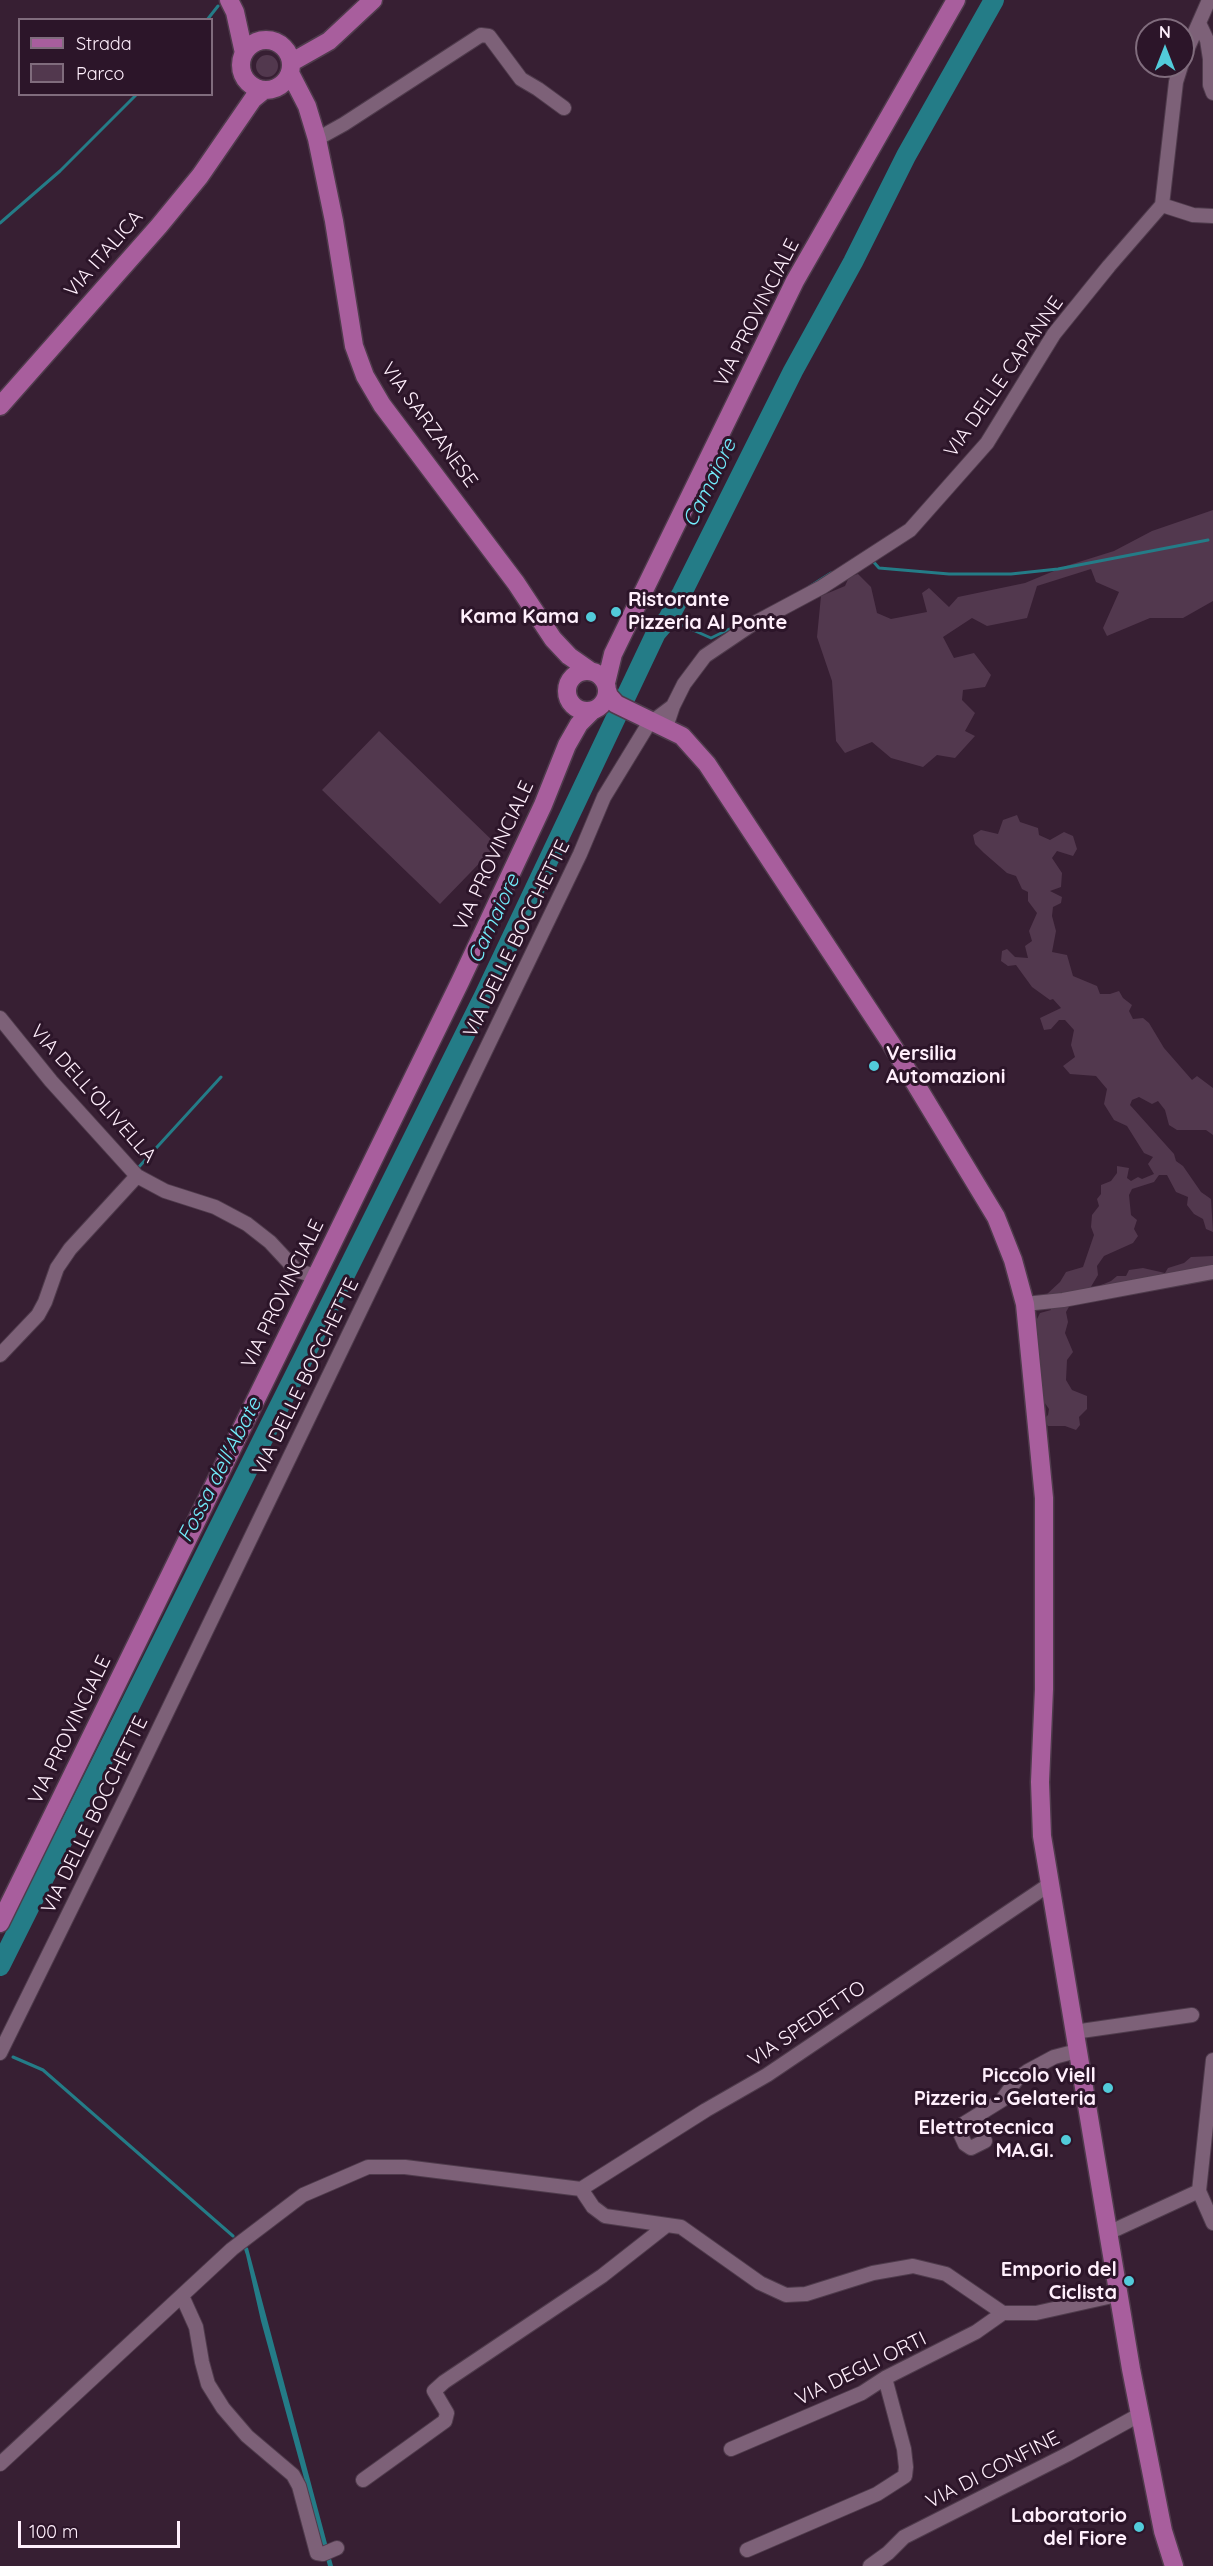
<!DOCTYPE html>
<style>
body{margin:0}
#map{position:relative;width:1213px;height:2566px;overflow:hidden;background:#371f33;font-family:Quicksand,sans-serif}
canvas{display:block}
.legend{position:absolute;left:18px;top:18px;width:195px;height:78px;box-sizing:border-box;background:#2c1529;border:2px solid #806c7d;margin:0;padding:8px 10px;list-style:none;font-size:18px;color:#ffeffc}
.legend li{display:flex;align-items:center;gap:12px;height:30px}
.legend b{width:30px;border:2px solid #806c7d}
.north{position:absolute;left:1135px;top:18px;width:60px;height:60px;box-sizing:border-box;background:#2c1529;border:2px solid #806c7d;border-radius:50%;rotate:0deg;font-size:16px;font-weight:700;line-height:24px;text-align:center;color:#ffeffc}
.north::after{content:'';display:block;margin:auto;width:21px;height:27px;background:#52cbda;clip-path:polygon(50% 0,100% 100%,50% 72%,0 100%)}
.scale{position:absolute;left:18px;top:2521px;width:162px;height:27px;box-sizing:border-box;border:3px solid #ffeffc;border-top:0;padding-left:8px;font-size:18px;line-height:21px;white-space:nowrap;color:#ffeffc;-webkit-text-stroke:4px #2c1529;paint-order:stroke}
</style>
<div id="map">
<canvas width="1213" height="2566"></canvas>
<ul class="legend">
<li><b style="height:8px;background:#a85e9d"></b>Strada</li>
<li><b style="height:16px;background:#52384e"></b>Parco</li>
</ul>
<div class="north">N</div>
<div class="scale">100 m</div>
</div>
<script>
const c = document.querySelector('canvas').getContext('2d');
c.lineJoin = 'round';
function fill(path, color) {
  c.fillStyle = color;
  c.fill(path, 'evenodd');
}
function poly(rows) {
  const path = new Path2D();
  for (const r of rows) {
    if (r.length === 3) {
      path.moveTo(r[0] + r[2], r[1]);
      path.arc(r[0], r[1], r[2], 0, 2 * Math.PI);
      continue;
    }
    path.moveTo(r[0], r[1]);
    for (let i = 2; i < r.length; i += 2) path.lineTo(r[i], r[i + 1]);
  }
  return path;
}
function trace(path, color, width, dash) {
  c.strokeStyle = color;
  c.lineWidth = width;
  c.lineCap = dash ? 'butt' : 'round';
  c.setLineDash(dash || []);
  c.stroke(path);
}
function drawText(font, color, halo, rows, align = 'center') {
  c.font = font + ' Quicksand,sans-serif';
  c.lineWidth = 6;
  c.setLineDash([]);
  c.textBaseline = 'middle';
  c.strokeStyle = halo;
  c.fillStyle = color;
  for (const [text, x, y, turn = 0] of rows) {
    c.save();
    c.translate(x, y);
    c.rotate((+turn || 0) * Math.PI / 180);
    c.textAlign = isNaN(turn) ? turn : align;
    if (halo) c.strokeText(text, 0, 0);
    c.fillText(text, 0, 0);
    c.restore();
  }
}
fill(poly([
 [267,66,11],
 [1213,510,1213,601,1183,618,1150,618,1107,636,1103,628,1119,592,1096,582,1091,569,1037,586,1027,618,987,626,972,618,943,637,954,658,974,653,991,675,985,687,963,690,962,700,975,713,965,731,975,736,955,758,937,755,923,767,891,758,872,742,845,753,836,741,832,681,817,637,821,596,845,586,849,577,858,574,871,587,877,613,891,619,927,612,922,593,929,588,949,607,958,597,1025,583,1066,566,1114,551,1152,531],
 [379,731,497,845,440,904,322,790],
 [1017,815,1020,822,1038,828,1039,835,1050,840,1064,832,1073,836,1077,849,1073,856,1057,851,1052,858,1062,873,1061,887,1050,891,1062,897,1061,903,1053,907,1052,916,1056,931,1052,952,1067,955,1073,976,1097,986,1100,994,1110,994,1119,991,1123,998,1132,1005,1129,1011,1133,1019,1143,1018,1149,1023,1164,1048,1192,1080,1197,1076,1213,1088,1213,1135,1206,1130,1177,1130,1169,1125,1165,1110,1158,1101,1152,1104,1139,1097,1132,1100,1130,1105,1174,1154,1176,1161,1183,1166,1201,1192,1211,1199,1213,1232,1206,1229,1203,1219,1194,1214,1187,1205,1188,1197,1176,1192,1167,1175,1159,1175,1154,1182,1132,1189,1129,1195,1131,1215,1137,1220,1134,1229,1138,1236,1133,1243,1104,1256,1097,1266,1098,1275,1089,1290,1111,1281,1117,1276,1126,1276,1129,1270,1143,1268,1165,1273,1168,1268,1184,1263,1191,1257,1213,1256,1213,1277,1070,1305,1066,1312,1068,1322,1065,1333,1073,1352,1067,1360,1066,1380,1072,1390,1087,1396,1087,1409,1079,1417,1080,1425,1076,1430,1065,1426,1048,1426,1043,1420,1048,1415,1049,1409,1040,1396,1037,1365,1041,1359,1036,1354,1033,1340,1038,1336,1035,1323,1040,1313,1051,1310,1047,1294,1060,1282,1066,1272,1083,1267,1094,1235,1091,1227,1092,1215,1099,1206,1097,1199,1101,1194,1101,1185,1111,1181,1117,1173,1117,1166,1129,1168,1127,1178,1131,1181,1138,1177,1142,1179,1154,1174,1148,1164,1153,1157,1144,1153,1127,1126,1114,1120,1104,1104,1107,1089,1096,1076,1070,1074,1063,1066,1075,1057,1071,1045,1074,1030,1065,1020,1059,1020,1051,1029,1044,1030,1040,1018,1061,1008,1053,999,1050,1000,1032,987,1016,965,1008,966,1001,961,1002,951,1007,949,1015,957,1028,958,1025,946,1032,941,1029,931,1037,913,1028,901,1028,892,1022,889,1016,876,1007,873,984,853,975,844,973,835,981,830,998,834,1003,820]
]), '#52384e');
fill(poly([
 [233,2236,248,2248,333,2566,328,2566,261,2321,246,2255,244,2249]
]), '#247c87');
trace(poly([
 [207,20,218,6],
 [0,223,60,171,137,94],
 [871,559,879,568,949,574,1011,574,1058,569,1208,540],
 [809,587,831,573],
 [668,619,711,638,748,620],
 [137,1169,221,1077],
 [13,2057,43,2070,233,2236]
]), '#247c87', 3);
trace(poly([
 [0,1966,484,996,656,633,668,619,682,593,793,371,853,262,906,156,994,0]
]), '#247c87', 20);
const minor = poly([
 [1199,23,1207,40,1210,59,1210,85,1213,93],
 [1183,59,1209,0],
 [317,139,344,124,481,35,489,36,521,79,538,89,564,108],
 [1162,205,1193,215,1213,216],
 [673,706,684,684,705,656,751,625,822,587,910,530,987,443,1054,334,1109,266,1162,205,1176,82,1181,66],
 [653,721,673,706,666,727],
 [0,1018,51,1081,137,1176,165,1191,215,1207,247,1224,270,1242,296,1270,317,1277],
 [1025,1304,1063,1300,1213,1272],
 [0,1355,38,1315,45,1302,57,1268,70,1249,137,1176],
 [1074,2032,1192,2015],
 [0,2053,128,1793,580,854,604,797,651,720],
 [1213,2060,1199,2191,1213,2223],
 [985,2141,971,2148,965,2144,960,2133,960,2126,1002,2100,1017,2079,1028,2071,1054,2057,1077,2051],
 [581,2189,593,2207,605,2216,681,2227,760,2283,786,2295,806,2294,873,2273,913,2266,946,2274,1003,2313,1036,2313,1117,2295],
 [581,2189,706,2110,767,2075,1050,1884],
 [1108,2233,1199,2191],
 [182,2296,196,2327,202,2362,208,2384,223,2408,247,2436,293,2475,299,2486,317,2553,323,2554,337,2548],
 [731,2449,862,2393,885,2378,976,2332,1003,2313],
 [0,2464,232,2249,303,2195,368,2167,405,2167,581,2189],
 [363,2480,445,2421,447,2413,434,2391,444,2382,602,2276,667,2225],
 [747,2550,877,2494,905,2476,906,2467,904,2449,885,2378],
 [870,2566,888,2553,904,2537,1068,2454,1139,2415]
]);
const major = poly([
 [229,0,235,12,244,53],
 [266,65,25],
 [292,62,329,41,373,0],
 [290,73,307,106,317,139,334,221,354,346,365,376,382,405,516,583,553,639,569,656,589,670],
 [0,406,159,226,200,176,253,99,264,90],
 [587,691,20],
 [606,683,613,654,795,281,956,0],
 [607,690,609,696,616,704,682,736,707,764,892,1045,996,1217,1013,1260,1025,1304,1044,1498,1044,1689,1040,1782,1042,1836,1131,2369,1163,2531,1174,2566],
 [0,1923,460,982,543,805,567,745,579,724,592,711]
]);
trace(minor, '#4f3b4c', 16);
trace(major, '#4f3b4c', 21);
trace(minor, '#7d6178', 14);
trace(major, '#a85e9d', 18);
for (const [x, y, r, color] of [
 [616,612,6,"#52cbda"],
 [591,617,6,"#52cbda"],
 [874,1066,6,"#52cbda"],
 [1108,2088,6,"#52cbda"],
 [1066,2140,6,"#52cbda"],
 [1129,2281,6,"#52cbda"],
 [1139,2527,6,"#52cbda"]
]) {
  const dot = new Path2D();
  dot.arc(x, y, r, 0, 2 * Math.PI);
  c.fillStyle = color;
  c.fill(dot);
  trace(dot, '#2c1529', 2);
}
drawText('20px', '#ffeffc', '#2c1529', [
 ["VIA ITALICA",104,254,-49],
 ["VIA PROVINCIALE",757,313,-63],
 ["VIA DELLE CAPANNE",1004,377,-55],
 ["VIA SARZANESE",429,425,54],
 ["VIA PROVINCIALE",494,856,-65],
 ["VIA DELLE BOCCHETTE",517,939,-64],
 ["VIA DELL'OLIVELLA",93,1094,48],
 ["VIA PROVINCIALE",283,1294,-64],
 ["VIA DELLE BOCCHETTE",306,1377,-64],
 ["VIA PROVINCIALE",70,1730,-64],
 ["VIA DELLE BOCCHETTE",95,1815,-64],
 ["VIA SPEDETTO",807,2024,-34],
 ["VIA DEGLI ORTI",861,2369,-26],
 ["VIA DI CONFINE",993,2470,-27]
]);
drawText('bold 20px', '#ffeffc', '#2c1529', [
 ["Ristorante",628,600,"left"],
 ["Pizzeria Al Ponte",628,623,"left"],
 ["Kama Kama",579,617],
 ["Versilia",886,1054,"left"],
 ["Automazioni",886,1077,"left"],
 ["Piccolo Viell",1096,2076],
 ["Pizzeria - Gelateria",1096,2099],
 ["Elettrotecnica",1054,2128],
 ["MA.GI.",1054,2151],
 ["Emporio del",1117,2270],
 ["Ciclista",1117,2293],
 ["Laboratorio",1127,2516],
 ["del Fiore",1127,2539]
], 'right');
drawText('italic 21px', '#73eefd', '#2c1529', [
 ["Camaiore",710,483,-64],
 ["Camaiore",494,919,-65],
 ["Fossa dell'Abate",220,1470,-63]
]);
</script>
